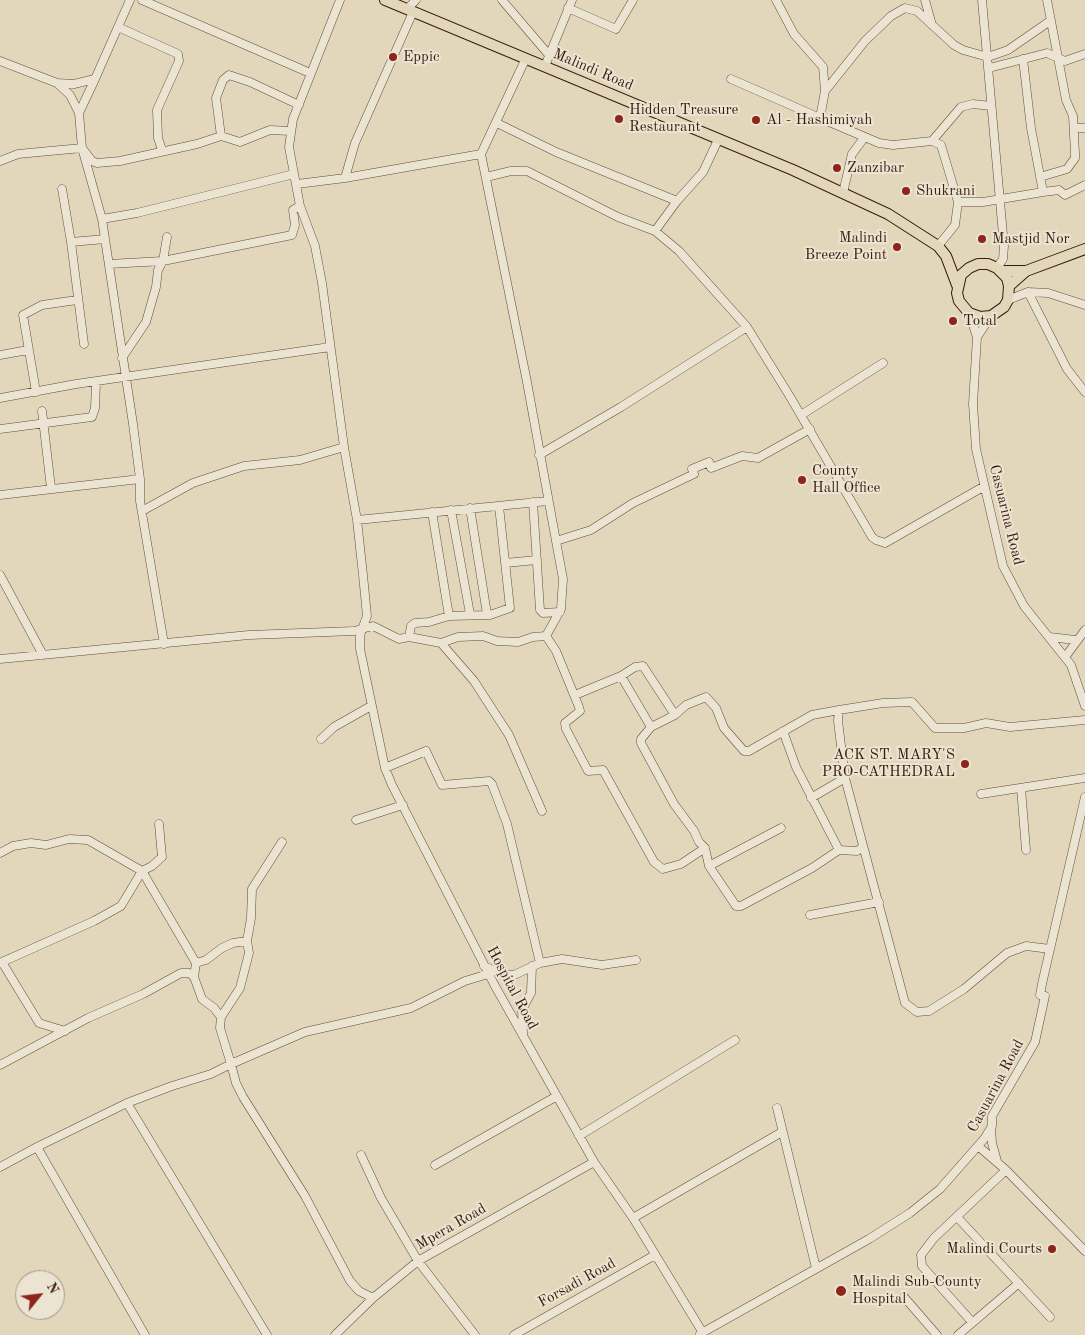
<!DOCTYPE html>
<style>
body{margin:0}
#map{position:relative;width:1085px;height:1335px;overflow:hidden;background:#e2d6bb;font-family:"Old Standard TT",serif}
canvas{display:block}
.north{position:absolute;left:15px;top:1270px;width:50px;height:50px;box-sizing:border-box;background:#ece4d3;border:1px solid #a59483;border-radius:50%;rotate:61deg;font-size:14px;font-weight:700;line-height:20px;text-align:center;color:#3b1b0b}
.north::after{content:'';display:block;margin:auto;width:18px;height:22px;background:#8f2418;clip-path:polygon(50% 0,100% 100%,50% 72%,0 100%)}
</style>
<div id="map">
<canvas width="1085" height="1335"></canvas>
<div class="north">N</div>
</div>
<script>
const c = document.querySelector('canvas').getContext('2d');
c.lineJoin = 'round';
function poly(rows) {
  const path = new Path2D();
  for (const r of rows) {
    path.moveTo(r[0], r[1]);
    for (let i = 2; i < r.length; i += 2) path.lineTo(r[i], r[i + 1]);
  }
  return path;
}
function trace(path, color, width, dash) {
  c.strokeStyle = color;
  c.lineWidth = width;
  c.lineCap = dash ? 'butt' : 'round';
  c.setLineDash(dash || []);
  c.stroke(path);
}
function drawText(font, color, halo, rows, align = 'center') {
  c.font = font + ' "Old Standard TT",serif';
  c.lineWidth = 4;
  c.setLineDash([]);
  c.textBaseline = 'middle';
  c.strokeStyle = halo;
  c.fillStyle = color;
  for (const [text, x, y, turn = 0] of rows) {
    c.save();
    c.translate(x, y);
    c.rotate((+turn || 0) * Math.PI / 180);
    c.textAlign = isNaN(turn) ? turn : align;
    if (halo) c.strokeText(text, 0, 0);
    c.fillText(text, 0, 0);
    c.restore();
  }
}
const minor = poly([
 [142,0,310,73],
 [340,0,293,119,289,147,300,206,315,246,322,283,344,447,357,520,363,575,367,616,360,635,360,649,385,768,392,785,495,986,594,1162,633,1218,703,1333],
 [502,0,549,55],
 [776,0,794,34,823,67,825,91,820,118,879,143,893,145,932,141,941,145,958,202,955,225,938,246],
 [925,0,932,25],
 [982,0,1004,246,1003,259,997,268],
 [568,8,616,29,633,0],
 [407,9,416,0],
 [118,27,178,54,179,61,157,110,158,138,162,150],
 [526,58,481,154,527,382,556,541,591,530,633,503,694,474,692,469,709,462,711,468,742,456,758,458,810,429],
 [0,61,57,83,74,84,95,79,130,0],
 [545,66,572,0],
 [989,68,1047,53,1065,61,1085,54],
 [731,79,820,118],
 [57,83,70,95,79,113,82,148,102,219,133,424,140,479,140,501,164,644],
 [825,91,865,41,891,16,905,8,917,11,954,45,963,50,988,57,1008,50,1050,21],
 [79,113,95,79],
 [497,123,556,152,677,201],
 [1074,128,1085,128],
 [221,136,240,142,270,130,290,131],
 [932,141,961,107,973,104,991,106],
 [0,161,18,154,82,148,92,161,97,163,120,161,197,144,221,136,216,98,223,80,229,75,250,82,299,105],
 [486,177,511,171,527,171,618,217,655,231,679,251,747,327,789,395,872,537,876,540,885,543,983,487],
 [1040,177,1067,169,1075,158,1075,153,1073,116,1066,100,1047,0],
 [345,178,355,143,413,12],
 [297,184,345,178,481,154],
 [62,189,71,242,84,344],
 [1043,192,1059,190,1065,195,1085,185],
 [843,193,852,154,864,138],
 [958,202,983,202,1043,192,1031,128,1023,59],
 [102,219,137,213,294,174],
 [655,231,677,201,703,172,718,140],
 [71,242,105,239],
 [109,264,163,261,292,235,295,225,293,210,300,206],
 [1028,292,1067,369,1085,392],
 [1008,300,1028,292,1048,293,1085,305],
 [969,313,977,337,973,404,976,449,1003,566,1024,606,1071,665,1085,706],
 [977,337,991,316],
 [0,355,28,350],
 [122,358,146,322,156,287,158,270,163,261,167,237],
 [36,392,23,315,42,305,77,300],
 [0,398,76,384,330,347],
 [42,411,51,488],
 [801,415,883,363],
 [0,429,92,417,95,408,96,383],
 [539,455,621,407,747,327],
 [0,495,140,479],
 [533,502,540,610,543,613,560,612],
 [470,508,487,614],
 [451,510,470,614],
 [142,511,193,483,244,466,300,460,344,447],
 [432,512,449,616],
 [357,520,548,501],
 [505,563,537,560],
 [0,575,43,655],
 [546,636,561,609,563,579,556,541],
 [409,637,411,626,415,623,429,622,449,616,490,615,510,608,499,506],
 [1050,637,1075,640],
 [441,643,474,681,509,735,542,811],
 [1066,656,1085,630],
 [0,659,249,635,354,631,373,626,399,639,409,637,441,643,458,637,483,636,497,641,518,642,533,637,546,636,556,651,579,707,580,711,565,723,566,729,588,771,603,770,654,862,663,869,681,864,705,848],
 [621,676,651,727],
 [575,695,621,676,635,667,643,666,675,715],
 [839,710,812,715,749,751,744,751,724,728,716,708,706,697,686,705,675,715,651,727,641,739,641,743,674,804,694,831,699,842,705,848,709,866,736,906,741,906,812,868,839,850],
 [783,731,796,767,839,850,857,851,863,847],
 [321,739,334,727,371,706],
 [385,768,426,751,442,785,489,781,492,784,507,824,540,963,514,975,504,975,484,966],
 [1021,788,1026,850],
 [981,794,1085,778],
 [811,798,845,778],
 [356,820,403,805],
 [0,853,13,846,31,843,46,845,69,839,88,840,142,871,196,963,194,977],
 [709,866,781,828],
 [810,915,879,902],
 [1050,949,1026,946,1007,953,964,989,929,1011,917,1012,905,1003,845,778,838,721,839,710,883,703,912,702,935,728,964,728,986,723,1010,727,1085,720],
 [2,962,39,1023,65,1031],
 [0,963,94,921,121,906,142,871,152,866,162,857,159,824],
 [196,963,206,960,222,948,233,943,247,941],
 [540,963,562,959,602,965,636,960],
 [221,1017,240,988,249,953,247,941,251,918,252,889,282,842],
 [523,1033,522,1010,531,993,532,966],
 [0,1065,88,1018,143,994,181,973,189,973,194,977,202,999,214,1008,221,1017,220,1028,231,1064,305,1032,411,1008,465,981,488,974],
 [127,1103,267,1335],
 [777,1108,816,1268],
 [991,1128,992,1143,997,1161],
 [579,1136,735,1040],
 [978,1146,1006,1170,1085,1251],
 [37,1147,127,1103,172,1086,211,1074,231,1064,236,1083,243,1097,305,1196,350,1281,359,1291,373,1298],
 [361,1155,381,1198,418,1261,475,1335],
 [435,1165,557,1096],
 [0,1167,37,1147,145,1335],
 [957,1217,1050,1317],
 [633,1218,782,1132],
 [904,1297,937,1335],
 [972,1322,922,1266,921,1255,934,1238,1006,1170],
 [700,1334,869,1239,910,1213,940,1189,984,1139,992,1126,992,1116,1035,1042,1045,996,1040,995,1042,984,1085,797],
 [335,1335,373,1298,418,1261,594,1162],
 [514,1335,655,1255],
 [958,1335,1019,1283]
]);
const highway = poly([
 [385,0,793,170,888,214,938,246,946,256,957,285],
 [1001,271,1026,271,1085,249],
 [1009,286,1007,278,997,268,988,264,978,264,969,268,961,275,957,293,959,301,969,313,980,317,991,316,1004,307,1008,300,1009,286,1026,271]
]);
trace(minor, '#654a37', 9);
trace(highway, '#3b1b0b', 12);
trace(minor, '#ece4d3', 8);
trace(highway, '#e2d6bb', 10);
for (const [x, y, r, color] of [
 [393,57,5,"#8f2418"],
 [619,119,5,"#8f2418"],
 [756,120,5,"#8f2418"],
 [837,168,5,"#8f2418"],
 [906,191,5,"#8f2418"],
 [982,239,5,"#8f2418"],
 [897,247,5,"#8f2418"],
 [953,321,5,"#8f2418"],
 [802,480,5,"#8f2418"],
 [965,764,5,"#8f2418"],
 [1052,1249,5,"#8f2418"],
 [841,1291,6,"#8f2418"]
]) {
  const dot = new Path2D();
  dot.arc(x, y, r, 0, 2 * Math.PI);
  c.fillStyle = color;
  c.fill(dot);
  trace(dot, '#ece4d3', 2);
}
drawText('15px', '#3b1b0b', '#ece4d3', [
 ["Eppic",403,57],
 ["Hidden Treasure",629,110],
 ["Restaurant",629,127],
 ["Al - Hashimiyah",766,120],
 ["Zanzibar",847,168],
 ["Shukrani",916,191],
 ["Malindi",887,238,"right"],
 ["Breeze Point",887,255,"right"],
 ["Mastjid Nor",992,239],
 ["Total",963,321],
 ["County",812,471],
 ["Hall Office",812,488],
 ["ACK ST. MARY'S",955,755,"right"],
 ["PRO-CATHEDRAL",955,772,"right"],
 ["Malindi Courts",1042,1249,"right"],
 ["Malindi Sub-County",852,1282],
 ["Hospital",852,1299]
], 'left');
drawText('15px', '#3b1b0b', '#ece4d3', [
 ["Malindi Road",593,70,23],
 ["Casuarina Road",1006,515,76],
 ["Hospital Road",512,988,62],
 ["Casuarina Road",996,1086,-62],
 ["Mpera Road",451,1227,-30],
 ["Forsadi Road",577,1283,-29]
]);
</script>
